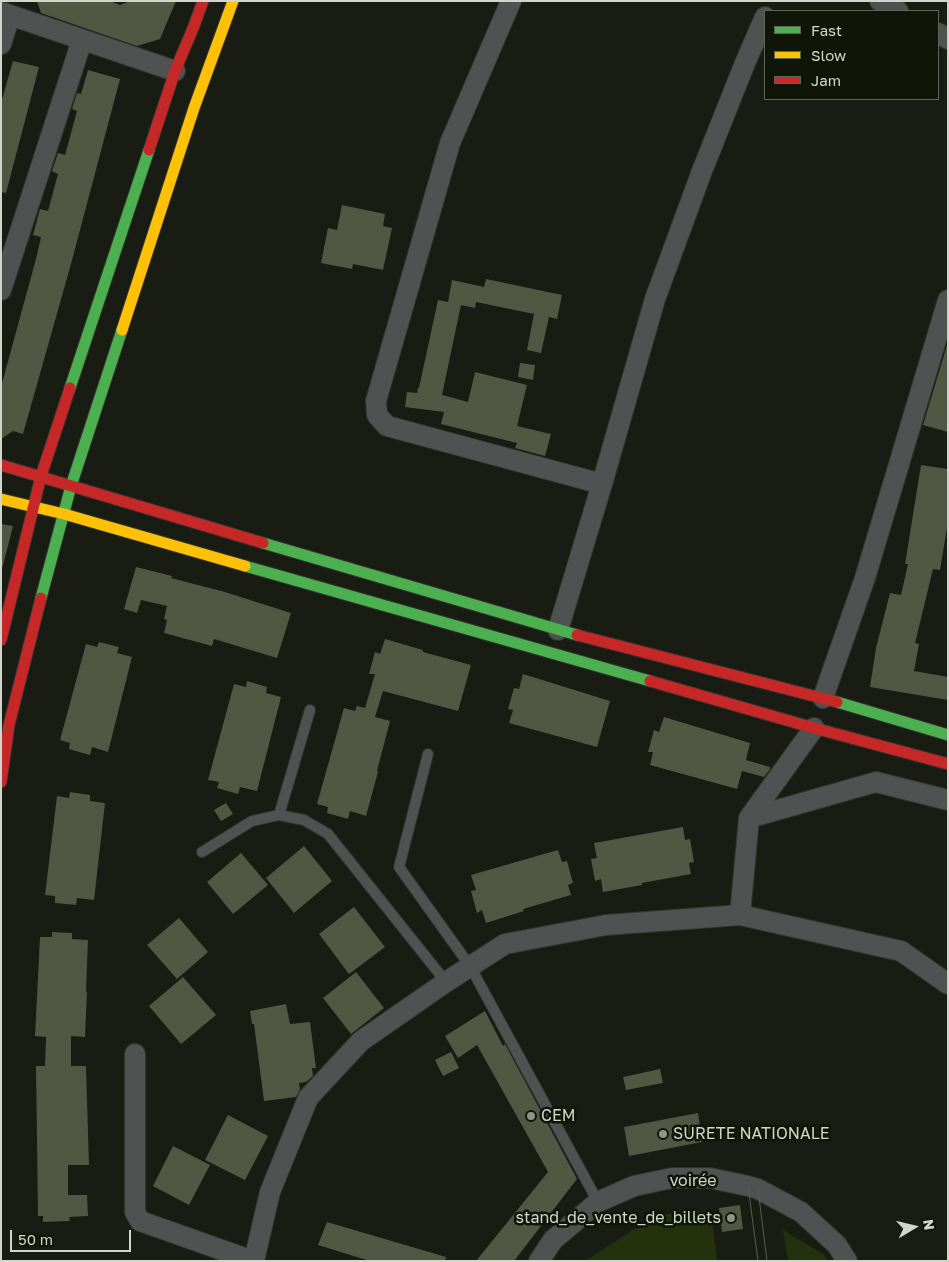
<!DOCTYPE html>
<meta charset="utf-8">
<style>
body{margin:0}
#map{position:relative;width:949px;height:1262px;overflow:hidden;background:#181c13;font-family:"Golos Text",sans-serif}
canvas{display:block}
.frame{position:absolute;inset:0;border:2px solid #d1d6cb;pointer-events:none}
.legend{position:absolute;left:764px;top:10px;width:175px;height:90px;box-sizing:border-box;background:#101607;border:1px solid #5d6355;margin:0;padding:6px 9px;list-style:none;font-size:15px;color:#d1d6cb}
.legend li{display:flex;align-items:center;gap:10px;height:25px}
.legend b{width:25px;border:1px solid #5d6355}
.north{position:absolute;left:889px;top:1202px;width:50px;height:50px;-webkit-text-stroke:4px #101607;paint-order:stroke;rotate:81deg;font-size:14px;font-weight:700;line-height:20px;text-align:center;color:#d1d6cb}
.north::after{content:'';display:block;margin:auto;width:18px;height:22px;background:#d1d6cb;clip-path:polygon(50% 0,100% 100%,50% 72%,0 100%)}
.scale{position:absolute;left:10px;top:1230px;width:121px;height:22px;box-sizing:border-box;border:2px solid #d1d6cb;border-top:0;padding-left:6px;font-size:15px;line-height:18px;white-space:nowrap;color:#d1d6cb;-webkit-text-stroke:4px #101607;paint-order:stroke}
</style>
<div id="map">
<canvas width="949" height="1262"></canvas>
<div class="frame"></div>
<ul class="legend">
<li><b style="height:6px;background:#4caf50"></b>Fast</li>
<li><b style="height:6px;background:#ffc107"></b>Slow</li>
<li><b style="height:6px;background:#c62828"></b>Jam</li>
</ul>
<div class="north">N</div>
<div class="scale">50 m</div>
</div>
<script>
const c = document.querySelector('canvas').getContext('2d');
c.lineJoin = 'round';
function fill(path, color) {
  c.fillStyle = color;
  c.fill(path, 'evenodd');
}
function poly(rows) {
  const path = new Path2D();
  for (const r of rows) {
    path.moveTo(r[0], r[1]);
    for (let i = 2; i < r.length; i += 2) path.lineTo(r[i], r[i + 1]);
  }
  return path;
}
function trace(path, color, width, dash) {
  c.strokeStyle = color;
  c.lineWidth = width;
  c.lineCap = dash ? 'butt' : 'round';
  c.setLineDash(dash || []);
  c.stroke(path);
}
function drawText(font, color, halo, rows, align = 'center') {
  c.font = font + ' "Golos Text",sans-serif';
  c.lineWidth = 5;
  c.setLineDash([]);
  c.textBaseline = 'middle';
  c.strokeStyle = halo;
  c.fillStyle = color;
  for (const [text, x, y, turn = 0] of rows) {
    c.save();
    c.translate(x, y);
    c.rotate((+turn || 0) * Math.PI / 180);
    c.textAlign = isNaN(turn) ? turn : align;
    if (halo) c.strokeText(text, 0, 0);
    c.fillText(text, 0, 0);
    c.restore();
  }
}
fill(poly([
 [711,1210,717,1261,585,1261,656,1215],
 [783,1230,823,1254,828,1261,788,1261]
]), '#24310c');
fill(poly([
 [37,1,110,1,120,5,130,1,176,1,160,39,137,46,41,13],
 [13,61,39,67,6,193,1,192,1,103],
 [88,70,120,79,71,264,23,434,13,431,1,439,1,387,37,255,41,237,33,235,40,209,48,211,58,174,52,171,58,153,65,155,77,111,72,109,77,93,81,94],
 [342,205,385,214,383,226,392,228,383,270,353,264,352,269,321,263,328,228,337,230],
 [486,279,562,295,557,319,549,317,541,353,527,350,534,314,476,302,475,308,461,305,442,395,468,402,475,372,527,385,517,426,551,434,545,456,515,448,517,443,441,424,444,412,405,407,407,392,417,393,418,388,419,388,438,300,448,302,452,280,484,287],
 [948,342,948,432,923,425],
 [520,363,535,365,533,380,518,377],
 [921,465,948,469,948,522,940,570,933,569,915,643,919,644,914,671,948,677,948,700,870,687,876,648,890,593,901,595,908,564,905,564],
 [1,524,13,526,1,573],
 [136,567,172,576,171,578,225,592,291,613,277,658,214,639,212,646,164,633,167,620,164,619,167,606,141,600,137,613,124,609],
 [385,639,423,650,423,652,471,665,458,711,383,691,375,717,390,721,377,771,378,772,366,816,350,811,348,819,327,813,328,807,317,804,344,708,355,711,357,706,365,708,375,674,369,674,375,652,380,654],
 [99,642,119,647,117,653,132,657,108,752,92,747,90,755,69,749,70,743,60,740,86,644,97,647],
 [523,674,610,701,597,747,509,723,513,710,508,709,514,688,519,689],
 [247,681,267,687,266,693,281,697,257,791,240,787,238,794,217,788,219,782,208,780,234,684,246,687],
 [664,717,750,743,746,760,770,767,770,769,764,777,742,771,737,789,650,765,653,752,648,752,654,730,659,732],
 [70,792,90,795,90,801,105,803,94,900,77,898,76,905,55,903,55,896,45,895,57,796,69,798],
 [226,803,233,814,221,821,214,810],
 [683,827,685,840,690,839,694,862,689,863,691,874,642,883,642,885,603,892,601,879,595,881,591,859,597,858,594,843],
 [304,846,332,881,294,913,266,878],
 [558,850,562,862,567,861,573,883,568,885,571,895,523,909,524,911,486,923,482,910,477,913,471,891,476,890,471,875],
 [241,853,268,885,233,914,207,882],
 [354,907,385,947,349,974,319,934],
 [179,918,208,952,177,979,147,945],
 [52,932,72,933,72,939,88,940,86,991,87,992,85,1037,71,1036,71,1066,86,1066,89,1165,68,1165,68,1195,87,1195,88,1216,69,1217,70,1221,43,1222,43,1216,38,1216,36,1066,45,1066,46,1037,35,1036,40,937,52,937],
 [356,972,384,1008,351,1034,323,998],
 [183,977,216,1015,181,1044,149,1006],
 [286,1004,290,1024,310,1022,316,1068,312,1068,313,1076,306,1082,299,1083,300,1089,296,1097,264,1101,254,1024,252,1024,250,1011],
 [485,1011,503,1046,505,1044,577,1179,514,1261,476,1261,548,1172,477,1045,458,1058,445,1036],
 [451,1052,459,1068,443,1076,435,1060],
 [660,1069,663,1083,626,1090,623,1077],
 [698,1113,702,1142,629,1156,624,1127],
 [228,1115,268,1136,245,1180,205,1160],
 [173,1146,210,1165,189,1205,153,1186],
 [740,1205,743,1229,722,1232,719,1208],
 [327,1222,446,1257,445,1261,370,1261,318,1245]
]), '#505743');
const lane = poly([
 [428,754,399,867,470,966,598,1202],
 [279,815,310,710],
 [202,852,252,821,279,815,304,820,328,834,446,982]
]);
const street = poly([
 [511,1,450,143,376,401,377,415,387,426,602,484],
 [880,1,898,11],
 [1,12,175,71],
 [938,33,948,39],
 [1,44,10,15],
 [1,290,82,40],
 [558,630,602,484,655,299,702,171,745,63,765,17],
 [823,698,865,578,948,300],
 [749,818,876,782,948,800],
 [740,915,749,818,814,728],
 [135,1054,135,1212,140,1221,253,1261],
 [254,1261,270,1192,308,1098,361,1041,446,982,505,944,606,925,740,915,901,951,948,984],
 [539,1261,553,1240,598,1202,634,1186,672,1178,710,1178,748,1186,758,1189,801,1212,837,1245,847,1261]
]);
const fast = poly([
 [70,388,149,150],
 [263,543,577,635],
 [245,566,650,681],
 [41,598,71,486,122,330],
 [837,702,948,735]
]);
const slow = poly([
 [122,330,194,108,233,1],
 [1,499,64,514,245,566]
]);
const jam = poly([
 [149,150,175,71,194,26,203,1],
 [1,465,263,543],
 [577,635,837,702],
 [1,640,41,476,70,388],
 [650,681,814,728,948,764],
 [1,782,9,725,41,598]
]);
trace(lane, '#32352e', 12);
trace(street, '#32352e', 22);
trace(fast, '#32352e', 13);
trace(slow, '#32352e', 13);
trace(jam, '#32352e', 13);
trace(lane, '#505151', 10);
trace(street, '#505151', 20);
trace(fast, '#4caf50', 11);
trace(slow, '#ffc107', 11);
trace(jam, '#c62828', 11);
trace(poly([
 [748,1186,758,1261],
 [758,1189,767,1261]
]), '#595d5a', 1);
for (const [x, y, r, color] of [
 [531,1116,5,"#90958b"],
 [663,1134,5,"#90958b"],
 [731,1218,5,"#90958b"]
]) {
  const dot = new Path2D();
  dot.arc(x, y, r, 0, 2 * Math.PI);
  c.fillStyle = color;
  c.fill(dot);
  trace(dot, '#101607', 2);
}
drawText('16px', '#d1d6cb', '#101607', [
 ["CEM",541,1116],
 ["SURETE NATIONALE",673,1134],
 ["stand_de_vente_de_billets",721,1218,"right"]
], 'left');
drawText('16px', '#d1d6cb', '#101607', [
 ["voirée",693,1181]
]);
</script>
